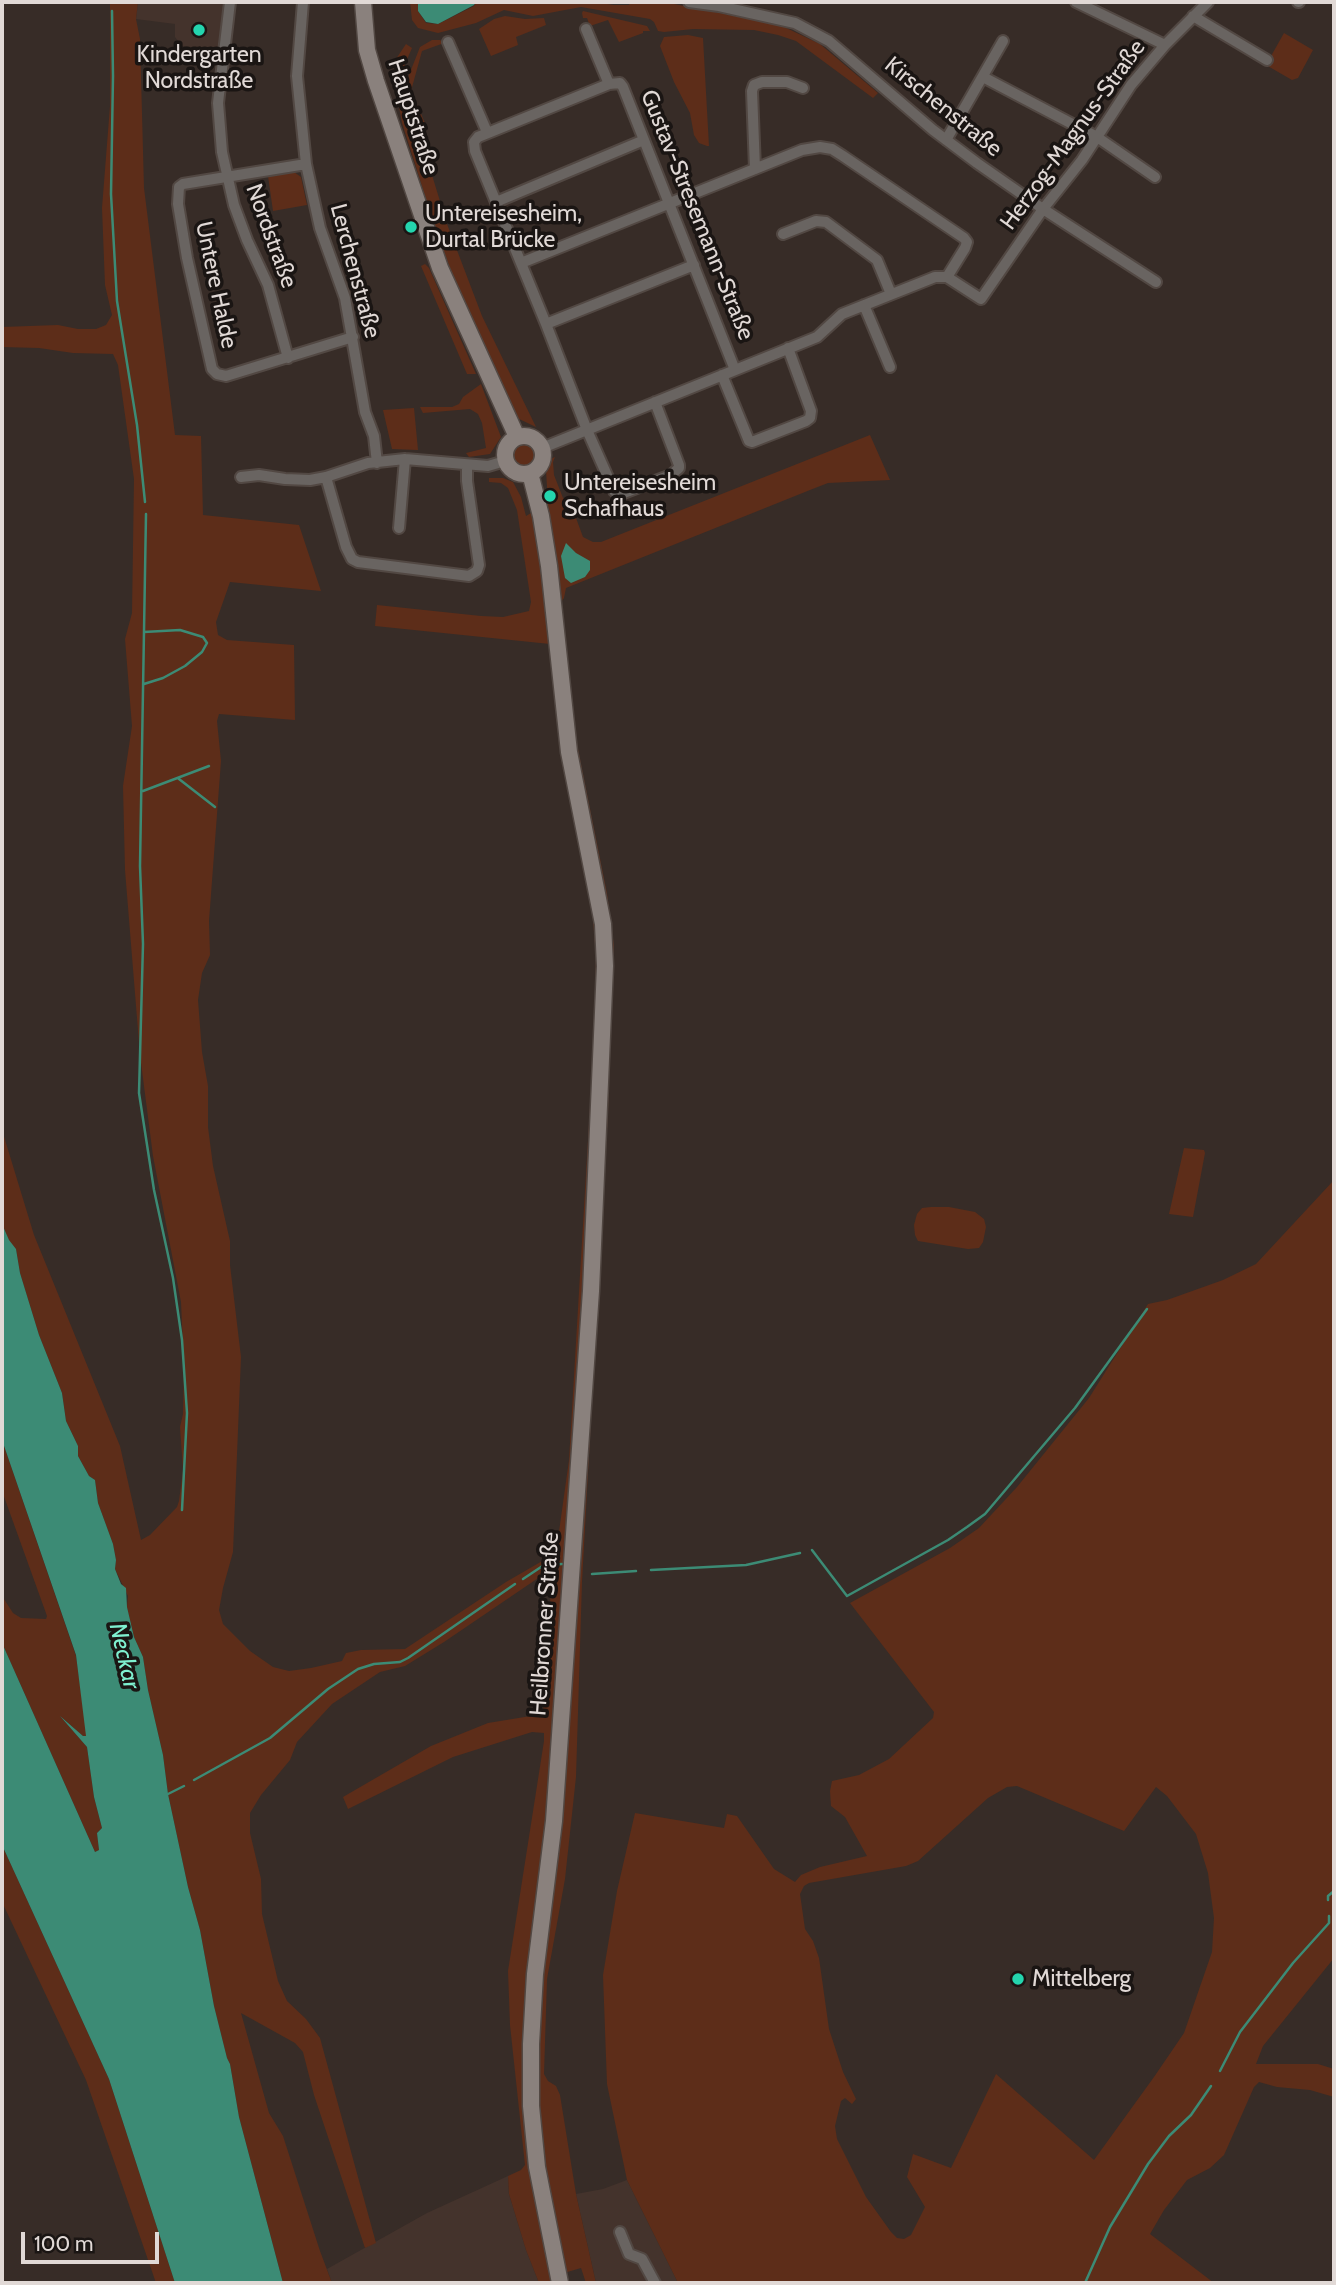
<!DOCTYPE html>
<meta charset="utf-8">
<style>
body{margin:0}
#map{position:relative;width:1336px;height:2285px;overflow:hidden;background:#372c27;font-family:Cabin,sans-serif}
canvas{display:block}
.frame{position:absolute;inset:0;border:4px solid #e1d9d6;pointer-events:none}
.scale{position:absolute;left:21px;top:2232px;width:138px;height:32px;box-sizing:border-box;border:4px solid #e1d9d6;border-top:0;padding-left:9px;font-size:21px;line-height:24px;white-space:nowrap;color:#e1d9d6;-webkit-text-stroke:5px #1a1513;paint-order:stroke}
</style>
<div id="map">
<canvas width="1336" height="2285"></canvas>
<div class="frame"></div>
<div class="scale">100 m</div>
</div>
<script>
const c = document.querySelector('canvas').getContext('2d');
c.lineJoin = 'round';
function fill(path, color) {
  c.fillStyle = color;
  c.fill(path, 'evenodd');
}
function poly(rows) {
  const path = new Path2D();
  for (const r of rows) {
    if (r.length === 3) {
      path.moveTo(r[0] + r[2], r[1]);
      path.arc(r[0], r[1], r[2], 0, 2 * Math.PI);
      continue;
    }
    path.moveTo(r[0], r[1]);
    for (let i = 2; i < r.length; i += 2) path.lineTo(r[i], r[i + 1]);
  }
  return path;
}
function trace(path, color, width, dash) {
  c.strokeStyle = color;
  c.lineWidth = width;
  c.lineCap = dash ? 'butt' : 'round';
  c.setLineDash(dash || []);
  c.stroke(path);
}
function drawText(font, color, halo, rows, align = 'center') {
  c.font = font + ' Cabin,sans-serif';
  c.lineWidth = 7;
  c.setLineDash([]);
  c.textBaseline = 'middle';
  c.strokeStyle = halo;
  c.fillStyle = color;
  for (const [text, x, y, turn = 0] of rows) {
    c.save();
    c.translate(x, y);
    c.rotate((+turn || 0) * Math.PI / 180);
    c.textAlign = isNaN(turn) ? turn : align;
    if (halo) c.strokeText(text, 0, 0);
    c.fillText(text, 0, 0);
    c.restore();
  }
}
fill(poly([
 [138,2,226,2,220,50,182,46,175,37,175,24,136,19],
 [508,2176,509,2194,526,2250,539,2283,332,2283,327,2269,427,2213],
 [627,2180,678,2283,596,2283,576,2194,603,2189]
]), '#44332c');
fill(poly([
 [110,2,138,2,136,19,140,39,144,188,175,435,201,436,203,515,299,525,321,591,230,582,216,622,218,635,227,640,294,645,295,720,219,714,217,721,221,761,209,921,210,955,202,973,198,1000,202,1052,208,1086,208,1127,213,1166,230,1241,230,1265,241,1357,233,1552,223,1588,219,1610,223,1624,250,1651,273,1667,289,1671,311,1668,342,1661,346,1653,361,1650,405,1649,506,1582,544,1560,557,1546,569,1460,594,1039,596,957,592,907,563,768,550,644,375,626,377,605,481,616,503,617,529,611,531,602,517,510,508,488,501,483,489,482,489,478,503,478,513,482,521,497,526,516,548,503,546,470,548,460,555,457,553,462,554,475,563,498,569,499,583,537,593,542,601,542,870,435,890,480,828,483,810,490,566,588,564,598,561,602,576,739,607,893,614,946,610,1014,608,1112,582,1582,576,1777,565,1879,547,1979,544,2074,548,2081,556,2086,560,2095,576,2194,596,2283,586,2283,581,2268,564,2273,554,2283,539,2283,526,2250,509,2194,508,2176,521,2170,525,2165,510,2025,508,1971,544,1741,544,1733,532,1732,453,1757,348,1809,343,1797,431,1746,488,1723,543,1714,552,1572,550,1570,444,1642,405,1666,380,1672,332,1704,297,1742,290,1760,261,1795,250,1813,250,1833,261,1879,262,1914,278,1981,287,2001,306,2019,320,2038,376,2243,365,2248,314,2095,303,2052,295,2043,241,2013,269,2113,283,2136,320,2251,332,2283,283,2283,239,2117,230,2064,227,2058,214,2006,200,1930,188,1887,168,1794,163,1755,148,1690,143,1657,134,1637,127,1607,128,1596,115,1569,116,1560,113,1544,98,1503,95,1480,89,1476,78,1456,78,1446,66,1421,62,1393,39,1335,20,1273,16,1249,9,1241,2,1224,2,1130,34,1235,120,1446,141,1540,150,1535,177,1507,179,1501,183,1470,180,1427,183,1414,184,1368,181,1302,153,1156,140,1055,125,870,123,786,132,726,125,639,132,613,134,479,118,365,113,354,73,353,39,348,2,347,2,327,58,325,78,329,96,329,106,325,112,315,105,285,102,208,110,106],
 [410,2,418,2,418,11,426,23,438,24,474,6,476,2,594,2,614,5,629,5,630,2,664,2,780,25,820,44,878,93,873,98,796,41,778,35,754,30,693,29,664,32,658,31,654,22,650,19,581,7,533,16,504,10,476,23,438,33,418,28,412,20],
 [583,11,647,26,650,31,643,31,643,33,619,42,608,20,590,26,587,18,583,18,582,13],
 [505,16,525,19,544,18,546,25,516,37,518,45,491,56,479,29,494,19],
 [1284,33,1313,50,1298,78,1292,80,1266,65],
 [688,35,703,38,709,146,707,146,699,143,694,135,690,113,674,82,660,46,664,37],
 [432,40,440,40,444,43,422,51,411,91,425,123,417,125,406,92,407,80,420,47],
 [406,44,412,48,405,64,401,86,402,102,406,115,424,149,447,224,482,316,536,427,517,418,463,304,434,224,402,123,394,80,396,59],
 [294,172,301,177,307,205,273,211,268,176],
 [425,264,429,268,476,374,467,374,421,266],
 [481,384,501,437,490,454,469,457,466,453,486,448,482,423,478,414,470,409,423,413,420,407,452,407,459,404,463,397],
 [414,408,418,450,392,449,383,410],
 [524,455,14],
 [1184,1148,1204,1150,1205,1153,1193,1217,1169,1214],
 [1334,1180,1334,1958,1263,2046,1256,2064,1318,2064,1334,2069,1334,2097,1310,2090,1277,2087,1259,2082,1254,2087,1224,2155,1210,2168,1187,2180,1164,2210,1150,2234,1214,2283,678,2283,627,2180,607,2084,603,1975,617,1891,635,1813,724,1828,727,1814,737,1816,774,1869,795,1882,801,1875,820,1867,867,1856,845,1817,831,1806,830,1791,832,1781,859,1775,889,1759,933,1718,934,1712,850,1603,950,1548,979,1528,1017,1487,1089,1398,1148,1304,1167,1300,1223,1280,1256,1264],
 [1017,1786,1124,1831,1156,1787,1167,1796,1196,1834,1208,1873,1214,1918,1212,1952,1184,2033,1154,2077,1094,2160,996,2074,951,2168,913,2154,907,2177,925,2207,911,2235,904,2239,897,2238,891,2232,866,2197,837,2139,835,2126,841,2101,845,2098,852,2104,856,2099,843,2072,829,2029,819,1958,813,1941,805,1929,800,1894,804,1886,809,1883,906,1866,918,1861,988,1798,1007,1787],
 [931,1207,949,1207,975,1212,984,1219,986,1227,983,1242,979,1248,968,1249,918,1241,915,1235,914,1225,917,1214,922,1208],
 [2,1440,76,1656,87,1736,83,1736,60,1716,87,1747,94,1797,102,1828,97,1833,99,1850,95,1852,2,1643,2,1596,13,1613,21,1618,46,1619,47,1616,2,1491],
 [2,1845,109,2079,175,2283,156,2283,86,2080,2,1902]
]), '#5d2d19');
fill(poly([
 [418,2,476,2,474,5,438,24,426,22,418,11],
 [566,543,576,553,590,561,590,570,585,577,571,583,565,578,561,556],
 [2,1224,9,1240,16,1249,20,1273,39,1335,62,1393,66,1421,78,1446,78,1456,89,1476,95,1480,98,1503,113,1544,116,1560,115,1569,121,1584,126,1588,127,1607,134,1637,143,1657,148,1690,163,1755,168,1794,188,1887,200,1930,214,2006,227,2058,230,2064,239,2117,283,2283,175,2283,109,2079,2,1845,2,1643,95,1852,99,1850,97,1833,102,1828,94,1797,87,1747,60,1716,83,1736,86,1736,76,1655,2,1440]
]), '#3c8b75');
trace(poly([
 [112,11,113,76,111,194,117,301,137,425,145,502],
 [146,514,140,866,143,944,139,1093,154,1190,173,1278,182,1340,187,1413,182,1510],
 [144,684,163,678,185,666,202,652,207,643,203,637,180,630,144,632],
 [179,779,215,807],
 [143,791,209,766],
 [812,1550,847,1596,948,1540,967,1527,985,1514,1075,1408,1147,1309],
 [651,1570,746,1565,800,1553],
 [592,1574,636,1571],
 [523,1579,544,1565,562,1564],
 [194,1780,270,1738,328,1689,358,1669,374,1664,400,1662,408,1658,515,1584],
 [168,1794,184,1786],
 [1328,1900,1328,1896,1334,1891],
 [1220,2071,1240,2032,1293,1963,1329,1923,1329,1916],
 [1085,2283,1110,2227,1148,2164,1169,2136,1191,2115,1211,2086]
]), '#3c8b75', 2.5);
const minor = poly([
 [230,2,218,103,222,152,234,205,247,240,268,285,288,358],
 [303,2,297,76,306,164,320,228,345,298,365,412,374,436,377,463],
 [689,2,719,6,795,23,829,41,933,130,977,163,1043,209,1156,282],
 [1076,2,1165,45],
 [1298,2,1299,2],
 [1193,16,1267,60],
 [586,29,609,84],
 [448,42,487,132],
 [983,77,1097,137,1155,177],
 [946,140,1003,41],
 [306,164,183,184,179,187,178,204,187,258,212,369,217,374,226,376,353,337],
 [755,169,752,91,754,85,762,82,787,82,803,88],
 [496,202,644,140],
 [783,234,816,221,826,222,877,260,891,294],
 [521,263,802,150,820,147,832,149,843,156,964,238,967,242,965,248,947,277],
 [947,277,981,299,1043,209,1082,160,1131,85,1165,45,1208,2],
 [864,305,890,367],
 [546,324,694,265],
 [722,375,749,441,752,442,806,421,810,418,811,411,788,348],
 [655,402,679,465,679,468,671,475,621,494,617,493,614,491,587,430,546,324,475,151,474,142,478,137,609,84,620,83,623,87,735,370],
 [542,448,817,337,842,314,935,277,947,277],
 [241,477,259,475,285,479,310,480,326,477,368,463,405,459,488,466,505,461],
 [326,477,346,547,352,559,358,562,469,576,477,571,479,565,467,481,467,465],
 [399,528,405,459],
 [620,2232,629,2254,642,2259,655,2283]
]);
const secondary = poly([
 [363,2,367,50,376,81,440,268,517,437],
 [524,455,19],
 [530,473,541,516,549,566,569,752,603,924,605,966,591,1291,554,1821,535,1974,531,2044,531,2106,537,2167,560,2283]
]);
trace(minor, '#524843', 14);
trace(secondary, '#524843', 19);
trace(minor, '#696461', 10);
trace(secondary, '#8a817d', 16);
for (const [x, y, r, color] of [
 [199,30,7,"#24d5ae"],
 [411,227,7,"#24d5ae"],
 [550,496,7,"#24d5ae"],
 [1018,1979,7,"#24d5ae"]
]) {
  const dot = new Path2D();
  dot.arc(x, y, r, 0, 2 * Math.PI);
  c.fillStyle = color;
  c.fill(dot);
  trace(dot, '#1a1513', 2.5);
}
drawText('23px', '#e1d9d6', '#1a1513', [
 ["Kindergarten",199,55,"center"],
 ["Nordstraße",199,81,"center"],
 ["Untereisesheim,",425,214],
 ["Durtal Brücke",425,240],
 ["Untereisesheim",564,483],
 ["Schafhaus",564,509],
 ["Mittelberg",1032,1979]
], 'left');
drawText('23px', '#e1d9d6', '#1a1513', [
 ["Kirschenstraße",943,107,39],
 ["Hauptstraße",413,117,72],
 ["Herzog-Magnus-Straße",1073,135,-54],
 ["Gustav-Stresemann-Straße",697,215,68],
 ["Nordstraße",271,236,70],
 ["Lerchenstraße",355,271,75],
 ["Untere Halde",216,285,78],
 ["Heilbronner Straße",545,1624,-86]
]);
drawText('italic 24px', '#7ff0d0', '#1a1513', [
 ["Neckar",124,1656,77]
]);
</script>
